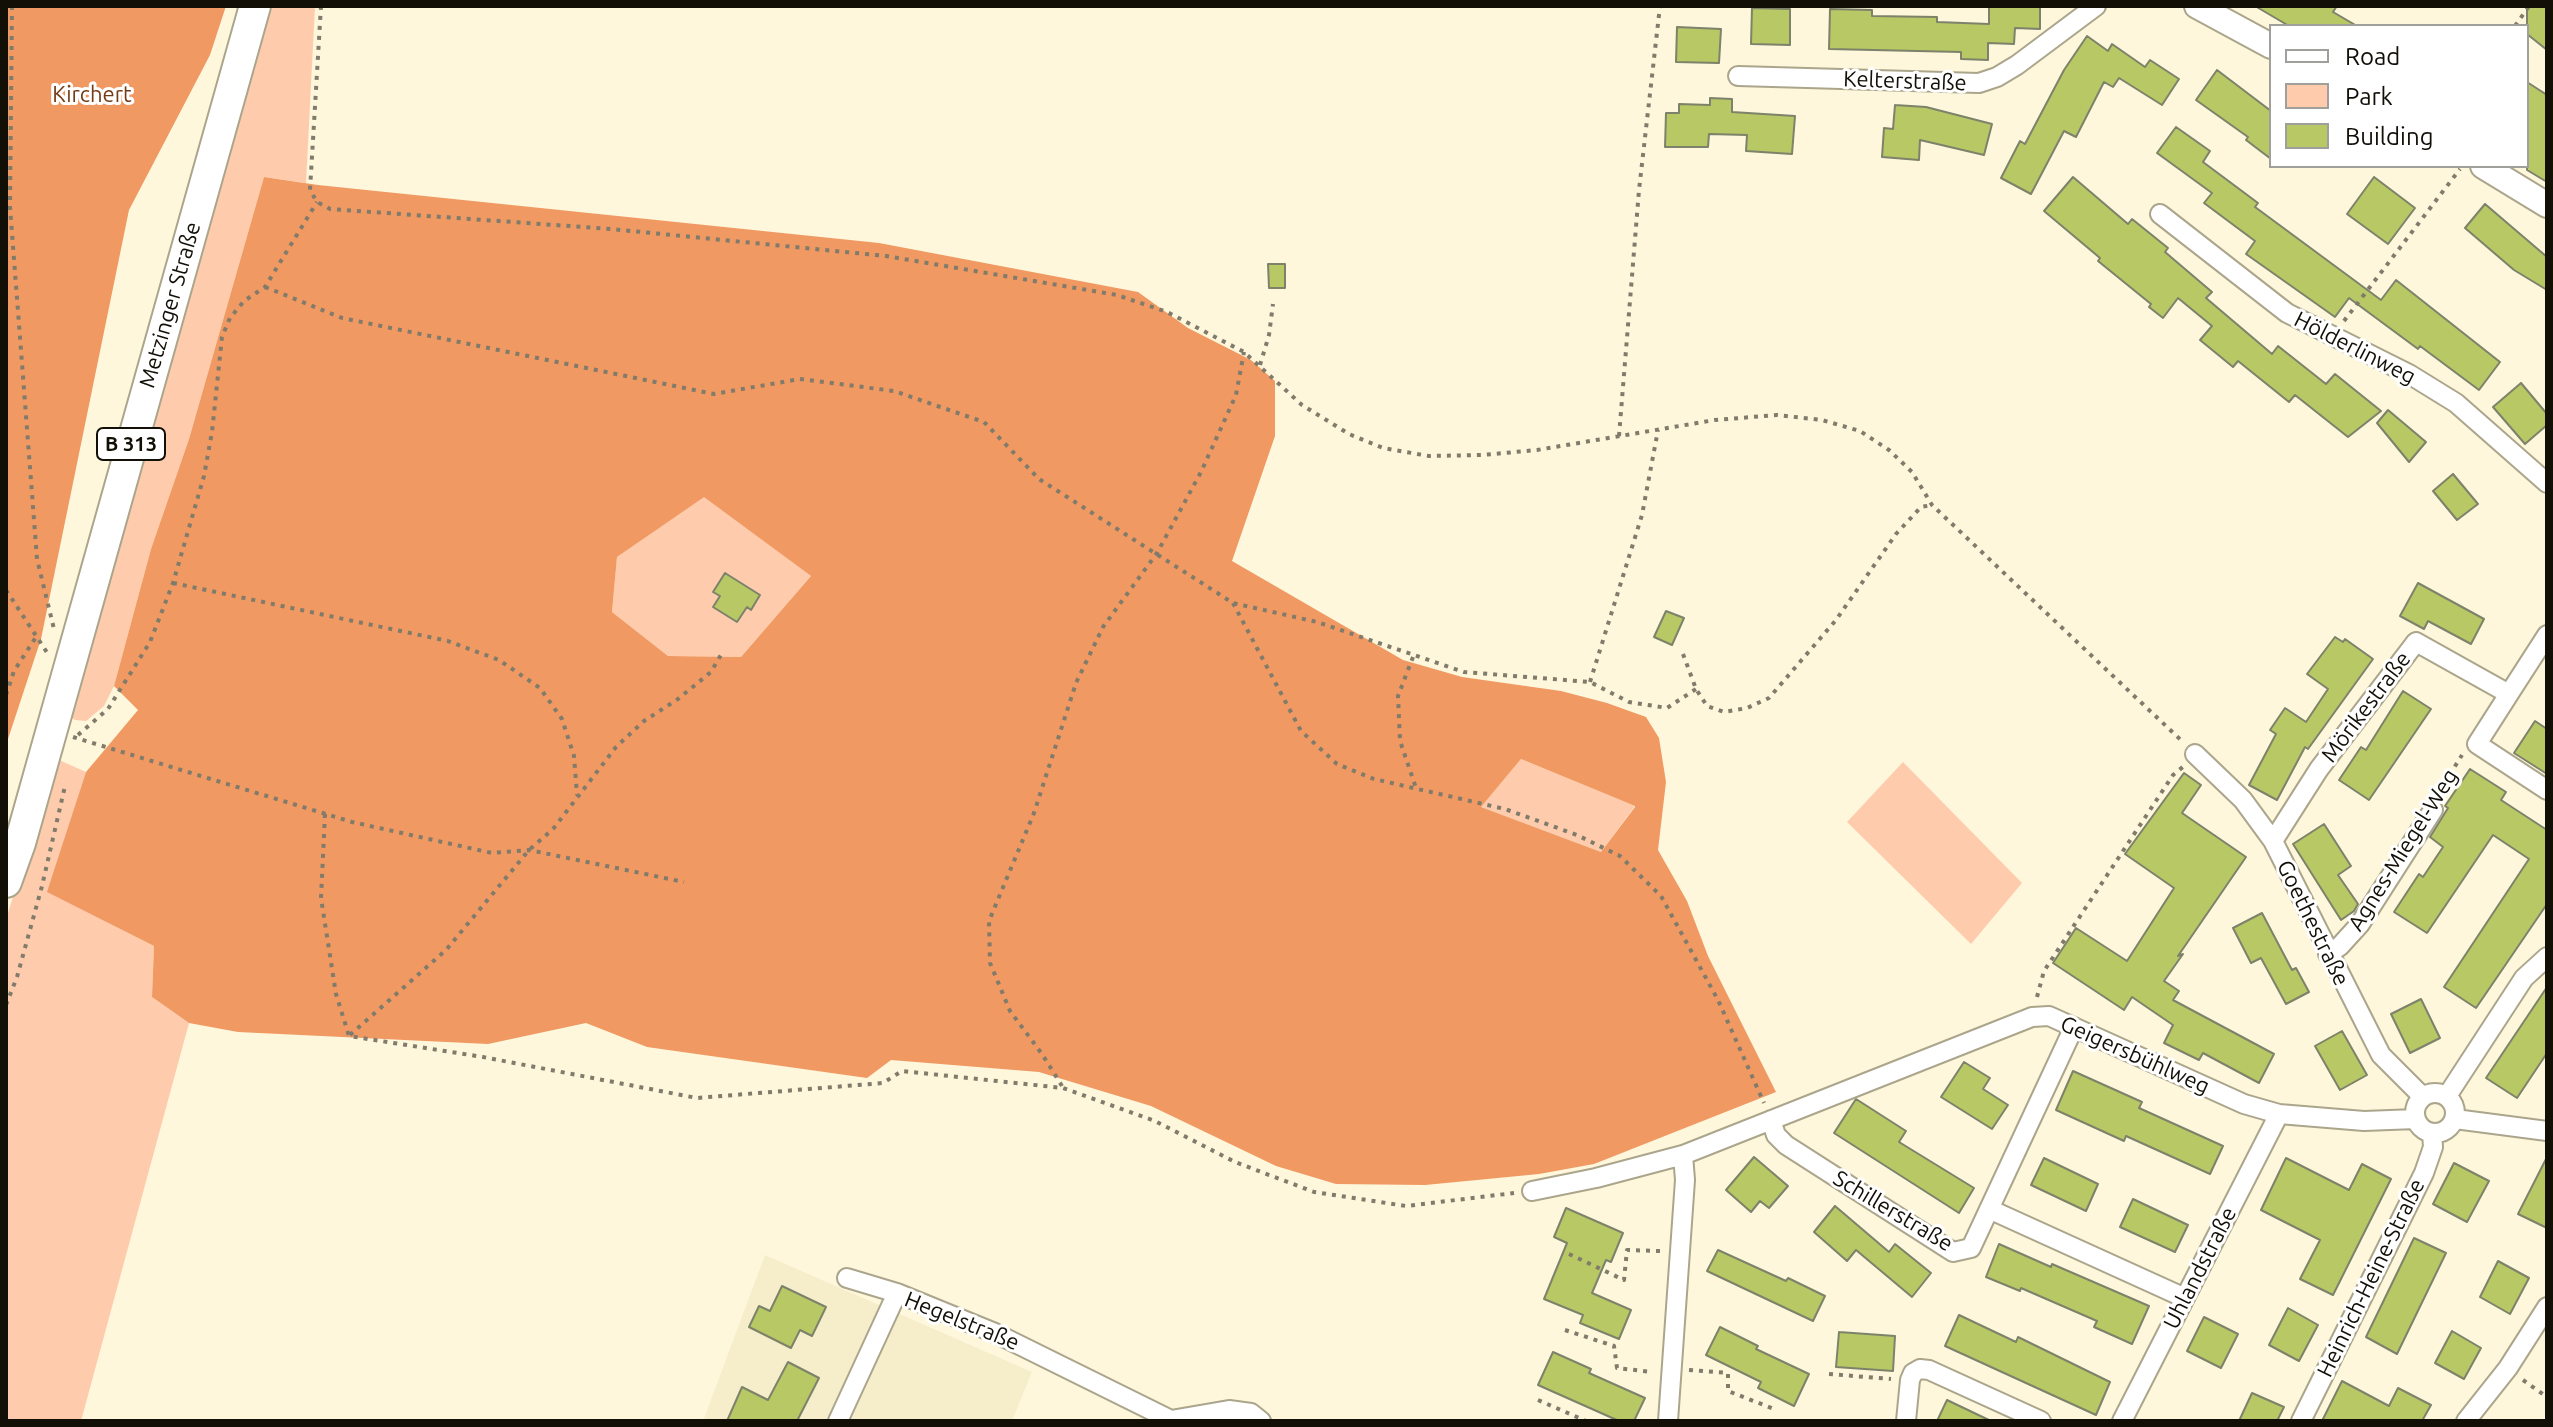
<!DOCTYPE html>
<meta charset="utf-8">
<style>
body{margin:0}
#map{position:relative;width:2553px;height:1427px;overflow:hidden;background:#fef7dc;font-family:Ubuntu,sans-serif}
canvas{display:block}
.frame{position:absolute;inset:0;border:8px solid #120f07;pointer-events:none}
.legend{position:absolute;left:2269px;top:24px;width:260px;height:144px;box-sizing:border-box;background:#fff;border:2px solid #a09f9c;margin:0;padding:10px 14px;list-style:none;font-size:24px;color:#120f07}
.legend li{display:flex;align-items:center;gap:16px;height:40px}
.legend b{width:40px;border:2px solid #a09f9c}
</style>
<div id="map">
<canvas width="2553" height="1427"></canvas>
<div class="frame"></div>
<ul class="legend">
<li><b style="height:10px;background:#fff"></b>Road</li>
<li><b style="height:22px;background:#fecbad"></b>Park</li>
<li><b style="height:22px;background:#b7c865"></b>Building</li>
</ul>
</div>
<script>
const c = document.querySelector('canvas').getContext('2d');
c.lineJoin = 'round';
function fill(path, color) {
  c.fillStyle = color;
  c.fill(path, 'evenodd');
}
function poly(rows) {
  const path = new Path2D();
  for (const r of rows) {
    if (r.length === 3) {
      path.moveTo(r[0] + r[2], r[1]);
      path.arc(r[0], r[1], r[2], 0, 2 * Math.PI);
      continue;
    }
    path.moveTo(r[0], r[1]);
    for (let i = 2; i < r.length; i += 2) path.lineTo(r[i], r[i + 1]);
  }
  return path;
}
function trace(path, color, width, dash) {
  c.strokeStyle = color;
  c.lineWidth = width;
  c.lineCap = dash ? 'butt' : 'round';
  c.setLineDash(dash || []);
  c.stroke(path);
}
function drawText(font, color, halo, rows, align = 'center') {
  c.font = font + ' Ubuntu,sans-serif';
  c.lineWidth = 6;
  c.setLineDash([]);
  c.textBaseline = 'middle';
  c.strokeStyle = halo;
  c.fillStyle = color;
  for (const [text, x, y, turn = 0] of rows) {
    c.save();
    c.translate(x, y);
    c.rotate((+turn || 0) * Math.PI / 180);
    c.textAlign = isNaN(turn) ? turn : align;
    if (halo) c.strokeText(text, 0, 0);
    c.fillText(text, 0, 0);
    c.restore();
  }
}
fill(poly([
 [765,1255,1032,1372,1012,1421,703,1421]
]), '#f6eecb');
fill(poly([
 [270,6,315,6,306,183,264,177,189,439,151,549,114,686,104,706,86,721,75,720,68,715,253,56],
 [704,496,811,576,741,657,668,656,612,612,617,557],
 [57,759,86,772,48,892,154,946,152,997,189,1023,81,1421,6,1421,6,919],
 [1521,759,1635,806,1601,852,1481,807],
 [1903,762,2022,883,1971,944,1847,822]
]), '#fecbad');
fill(poly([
 [6,6,226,6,210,55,129,210,41,639,6,745],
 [264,177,318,185,879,243,1138,292,1188,328,1251,360,1275,381,1275,436,1232,561,1403,660,1462,677,1561,691,1607,703,1646,717,1659,738,1666,782,1658,850,1687,901,1708,956,1776,1092,1594,1164,1539,1174,1425,1185,1336,1184,1276,1166,1151,1106,1039,1072,891,1060,867,1078,647,1047,586,1023,488,1044,238,1032,189,1023,152,997,154,946,47,892,86,772,138,710,114,686,151,549,189,439],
 [704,497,811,576,741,657,668,656,612,612,617,557],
 [1521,759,1635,806,1635,807,1601,852,1481,807]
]), '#f09962');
const building = poly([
 [2015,6,2040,6,2040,29,2015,28,2014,44,1988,43,1988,60,1961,59,1961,52,1829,49,1830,9,1872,10,1872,16,1937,17,1937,22,1989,24,1989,7,2015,6],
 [2255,6,2337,6,2333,12,2357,26,2289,26,2255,6],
 [2527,6,2547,6,2547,50,2527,34,2527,6],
 [1752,8,1790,9,1790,45,1751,44,1752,8],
 [1677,27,1721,29,1719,63,1676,62,1677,27],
 [2087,36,2108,51,2112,44,2145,67,2150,60,2179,79,2162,105,2119,78,2113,87,2104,82,2076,137,2064,131,2031,194,2001,178,2020,141,2025,144,2064,70,2087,36],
 [2217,70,2271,111,2271,159,2246,140,2248,137,2196,100,2217,70],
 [2527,82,2547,95,2547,182,2527,170,2527,82],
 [1710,98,1732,99,1732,112,1795,116,1792,154,1746,151,1747,135,1709,134,1708,147,1665,147,1666,113,1679,113,1679,104,1710,105,1710,98],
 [1895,105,1926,107,1992,124,1984,155,1920,140,1919,160,1882,157,1884,128,1893,129,1895,105],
 [2176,127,2210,151,2203,162,2258,203,2255,207,2381,300,2396,280,2500,362,2479,390,2420,346,2418,349,2349,298,2335,317,2246,254,2255,241,2204,203,2212,193,2157,153,2176,127],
 [2073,177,2128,224,2132,219,2168,248,2165,252,2212,292,2206,298,2272,354,2278,346,2326,384,2335,374,2381,411,2348,437,2295,395,2289,402,2238,361,2233,367,2200,340,2212,326,2178,298,2163,318,2149,307,2151,304,2098,261,2100,258,2044,211,2073,177],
 [2374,177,2415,208,2388,244,2347,214,2374,177],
 [2485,204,2547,257,2547,290,2514,270,2465,228,2485,204],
 [1268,264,1285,264,1285,288,1269,288,1268,264],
 [2521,383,2547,414,2547,425,2525,444,2493,407,2521,383],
 [2388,410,2426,442,2409,462,2377,423,2388,410],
 [2453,474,2478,504,2457,520,2433,491,2453,474],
 [725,573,760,595,751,610,747,607,737,622,713,607,720,596,713,592,725,573],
 [2418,583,2484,619,2471,644,2428,621,2424,629,2400,616,2418,583],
 [1666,611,1684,618,1672,645,1654,637,1666,611],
 [2335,637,2343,642,2345,639,2373,659,2308,749,2305,747,2277,800,2249,785,2276,734,2270,730,2285,708,2306,722,2328,689,2307,674,2335,637],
 [2403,691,2431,709,2369,800,2339,780,2361,747,2366,750,2403,691],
 [2535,721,2547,729,2547,774,2514,753,2535,721],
 [2470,769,2506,792,2501,800,2547,830,2547,904,2476,1008,2444,987,2529,859,2493,835,2427,933,2394,912,2419,874,2423,877,2443,847,2430,837,2448,808,2445,806,2470,769],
 [2184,773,2201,785,2182,813,2246,857,2178,956,2183,954,2164,981,2179,991,2173,1000,2274,1054,2259,1083,2203,1053,2199,1060,2164,1043,2173,1025,2132,997,2124,1010,2053,963,2076,928,2127,961,2174,888,2125,854,2184,773],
 [2324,824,2351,866,2338,875,2358,904,2354,911,2341,920,2293,844,2324,824],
 [2262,913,2292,970,2296,968,2309,992,2286,1004,2261,958,2251,963,2233,928,2262,913],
 [2547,987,2547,1053,2517,1098,2486,1078,2547,987],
 [2421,999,2440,1038,2410,1053,2391,1014,2421,999],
 [2342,1031,2367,1075,2340,1090,2315,1046,2342,1031],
 [1964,1062,1990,1078,1983,1089,2008,1105,1992,1129,1941,1097,1964,1062],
 [2073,1071,2142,1102,2139,1108,2223,1146,2210,1174,2126,1136,2124,1141,2056,1110,2073,1071],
 [1856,1099,1906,1131,1899,1142,1974,1188,1959,1213,1834,1133,1856,1099],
 [1754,1157,1788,1186,1769,1208,1760,1201,1751,1212,1726,1190,1754,1157],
 [2547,1157,2547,1228,2518,1214,2547,1157],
 [2044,1158,2098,1184,2086,1211,2031,1185,2044,1158],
 [2286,1158,2349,1190,2362,1164,2391,1179,2333,1295,2300,1279,2320,1240,2261,1210,2286,1158],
 [2454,1163,2489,1181,2467,1222,2433,1204,2454,1163],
 [2133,1199,2188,1225,2175,1252,2120,1227,2133,1199],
 [1835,1206,1889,1252,1895,1244,1931,1273,1912,1297,1856,1250,1847,1261,1814,1232,1835,1206],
 [1566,1208,1623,1233,1611,1262,1606,1260,1592,1293,1631,1310,1619,1339,1580,1323,1583,1315,1544,1299,1567,1243,1554,1237,1566,1208],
 [2414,1238,2446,1253,2397,1354,2366,1337,2414,1238],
 [1999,1244,2051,1267,2052,1264,2149,1306,2132,1344,2094,1327,2097,1321,2021,1288,2020,1291,1986,1277,1999,1244],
 [1718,1250,1786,1281,1788,1278,1825,1296,1813,1321,1707,1271,1718,1250],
 [2498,1261,2529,1278,2510,1314,2480,1297,2498,1261],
 [782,1286,826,1307,812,1336,800,1330,791,1348,749,1327,759,1306,770,1311,782,1286],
 [2288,1308,2318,1325,2299,1361,2269,1345,2288,1308],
 [1959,1315,2016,1342,2018,1337,2110,1382,2096,1415,1945,1346,1959,1315],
 [2204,1317,2238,1334,2221,1368,2187,1351,2204,1317],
 [1720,1327,1758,1346,1756,1349,1809,1374,1794,1406,1758,1388,1761,1382,1706,1355,1720,1327],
 [2452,1331,2481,1348,2464,1379,2435,1363,2452,1331],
 [1839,1332,1895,1336,1893,1371,1836,1367,1839,1332],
 [1553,1352,1591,1369,1589,1373,1645,1398,1634,1421,1619,1421,1538,1385,1553,1352],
 [788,1362,819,1378,797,1421,727,1421,742,1387,768,1400,788,1362],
 [2342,1381,2389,1406,2398,1388,2431,1405,2422,1421,2322,1421,2342,1381],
 [2252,1393,2284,1407,2277,1421,2239,1421,2252,1393],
 [1947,1400,1991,1421,1937,1421,1947,1400]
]);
fill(building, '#b7c865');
trace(building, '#7d826a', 2);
const minor = poly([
 [1738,76,1979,83,1997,77,2017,65,2096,6],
 [2160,214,2287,313,2409,374,2456,403,2547,483],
 [2509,694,2477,744,2547,790],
 [2195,754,2243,800,2273,841,2381,1055,2423,1097],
 [2273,841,2319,769,2416,642,2509,694,2547,635],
 [2328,954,2340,946,2360,924,2433,810],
 [2435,1113,20],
 [2447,1096,2524,978,2547,957],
 [2455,1119,2547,1131],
 [1771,1120,1776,1135,1786,1145,1953,1252,1971,1248,2074,1027],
 [1532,1191,1596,1178,1683,1155,2032,1017,2049,1016,2244,1104,2279,1114,2364,1121,2416,1119],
 [1989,1209,2185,1298],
 [847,1278,897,1293,995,1333,1171,1420,1229,1410,1251,1413,1261,1421],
 [838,1421,897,1293],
 [1668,1421,1685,1180,1683,1155],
 [1906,1421,1910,1380,1913,1373,1920,1369,1929,1370,2041,1421],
 [2122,1421,2279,1114],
 [2301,1421,2424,1173,2433,1147,2432,1133],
 [2466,1421,2508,1368,2547,1307]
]);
const tertiary = poly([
 [2197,6,2271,46],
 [2483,166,2547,205]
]);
const primary = poly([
 [6,882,20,843,255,6]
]);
trace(minor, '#aba58c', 22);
trace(tertiary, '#aba58c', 28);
trace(primary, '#aba58c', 34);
trace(poly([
 [12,6,10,207,37,559,54,629],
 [321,6,310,190,317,202,330,209,611,229,886,256,1117,295,1167,312,1244,352,1302,405,1349,434,1383,448,1429,456,1482,455,1537,450,1715,420,1777,415,1822,420,1860,431,1889,450,1912,472,1932,505,2184,743],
 [2515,26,2529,6],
 [265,287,342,318,714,394,800,379,894,391,984,422,1039,479,1233,603,1317,622,1464,672,1590,682,1629,702,1667,708,1696,689],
 [2344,321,2460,169],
 [1260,365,1269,335,1273,304],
 [1619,436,1639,190,1660,6],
 [173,583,448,641,499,660,540,688,562,719,574,756,577,795],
 [6,590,48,654],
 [1233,603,1301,731,1337,764,1374,779,1505,809,1577,835,1620,856,1661,896,1718,1000,1764,1103],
 [1683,654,1696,689,1707,706,1724,712,1747,708,1769,698,1836,620,1896,534,1921,507,1932,505],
 [1413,657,1398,696,1400,741,1416,788],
 [1590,682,1642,515,1658,430],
 [6,695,14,671,36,637],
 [78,735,108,709,150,642,173,583,204,476,212,432,222,337,230,318,244,301,265,287,317,202],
 [73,737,352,822,492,853,529,850,684,882],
 [2439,792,2462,755],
 [325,814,321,898,336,994,349,1036,483,1057,697,1098,883,1083,902,1071,1063,1088,1155,1121,1235,1162,1314,1192,1406,1206,1514,1193],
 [2037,997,2044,971,2173,775,2184,766],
 [6,1005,17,977,42,886,65,786],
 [350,1035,446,950,529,850,553,829,616,747,644,721,678,699,711,672,722,653],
 [1062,1086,1042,1054,1010,1011,990,963,989,921,1034,813,1076,683,1103,627,1157,553,1201,472,1236,395,1244,352],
 [1569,1254,1624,1280,1627,1250,1660,1251],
 [1565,1330,1614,1346,1617,1368,1652,1372],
 [1689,1370,1728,1373,1728,1391,1774,1409],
 [1829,1374,1891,1379],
 [2523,1380,2547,1397],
 [1538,1400,1586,1421]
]), '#807b6a', 4, [4, 6]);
trace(minor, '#fff', 18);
trace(tertiary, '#fff', 24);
trace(primary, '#fff', 30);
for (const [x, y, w] of [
 [131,444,68]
]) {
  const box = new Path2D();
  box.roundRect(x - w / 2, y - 16, w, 32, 6);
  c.fillStyle = '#fff';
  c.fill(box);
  trace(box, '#120f07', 2);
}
drawText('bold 20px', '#120f07', null, [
 ["B 313",131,444]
]);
drawText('22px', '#120f07', '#fff', [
 ["Kelterstraße",1905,81,2],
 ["Metzinger Straße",170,305,-74],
 ["Hölderlinweg",2355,348,27],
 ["Mörikestraße",2366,707,-53],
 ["Agnes-Miegel-Weg",2403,850,-58],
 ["Goethestraße",2313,923,64],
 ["Geigersbühlweg",2135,1055,24],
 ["Schillerstraße",1893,1211,31],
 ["Uhlandstraße",2200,1268,-63],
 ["Heinrich-Heine-Straße",2371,1278,-64],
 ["Hegelstraße",962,1321,22]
]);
drawText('22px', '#743c14', '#fff', [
 ["Kirchert",92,95]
]);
</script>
